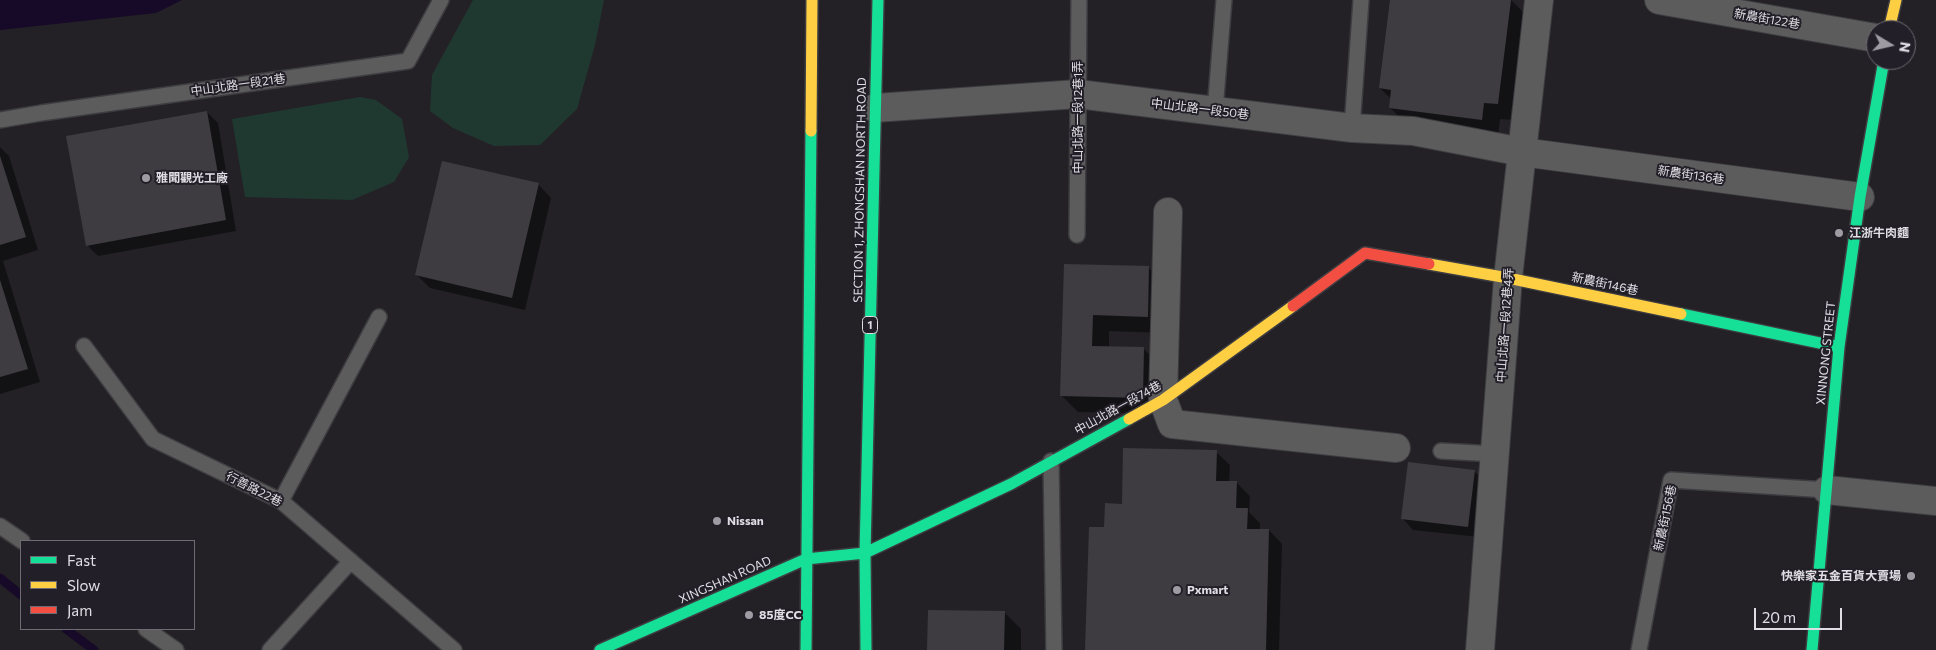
<!DOCTYPE html>
<meta charset="utf-8">
<style>
body{margin:0}
#map{position:relative;width:1936px;height:650px;overflow:hidden;background:#232126;font-family:Commissioner,sans-serif}
canvas{display:block}
.legend{position:absolute;left:20px;top:540px;width:175px;height:90px;box-sizing:border-box;background:#221f28;border:1px solid #6e6b73;margin:0;padding:6px 9px;list-style:none;font-size:15px;color:#e0dee4}
.legend li{display:flex;align-items:center;gap:10px;height:25px}
.legend b{width:25px;border:1px solid #6e6b73}
.north{position:absolute;left:1866px;top:20px;width:50px;height:50px;box-sizing:border-box;background:#221f28;border:1px solid #6e6b73;border-radius:50%;rotate:99deg;font-size:14px;font-weight:700;line-height:20px;text-align:center;color:#e0dee4}
.north::after{content:'';display:block;margin:auto;width:18px;height:22px;background:#9e9ca2;clip-path:polygon(50% 0,100% 100%,50% 72%,0 100%)}
.scale{position:absolute;left:1754px;top:608px;width:88px;height:22px;box-sizing:border-box;border:2px solid #e0dee4;border-top:0;padding-left:6px;font-size:15px;line-height:18px;white-space:nowrap;color:#e0dee4;-webkit-text-stroke:4px #221f28;paint-order:stroke}
</style>
<div id="map">
<canvas width="1936" height="650"></canvas>
<ul class="legend">
<li><b style="height:6px;background:#16e098"></b>Fast</li>
<li><b style="height:6px;background:#ffcf43"></b>Slow</li>
<li><b style="height:6px;background:#f24e42"></b>Jam</li>
</ul>
<div class="north">N</div>
<div class="scale">20 m</div>
</div>
<script>
const c = document.querySelector('canvas').getContext('2d');
c.lineJoin = 'round';
function fill(path, color) {
  c.fillStyle = color;
  c.fill(path, 'evenodd');
}
function poly(rows) {
  const path = new Path2D();
  for (const r of rows) {
    path.moveTo(r[0], r[1]);
    for (let i = 2; i < r.length; i += 2) path.lineTo(r[i], r[i + 1]);
  }
  return path;
}
function trace(path, color, width, dash) {
  c.strokeStyle = color;
  c.lineWidth = width;
  c.lineCap = dash ? 'butt' : 'round';
  c.setLineDash(dash || []);
  c.stroke(path);
}
function drawText(font, color, halo, rows, align = 'center') {
  c.font = font + ' Commissioner,"Noto Sans TC",sans-serif';
  c.lineWidth = 4;
  c.setLineDash([]);
  c.textBaseline = 'middle';
  c.strokeStyle = halo;
  c.fillStyle = color;
  for (const [text, x, y, turn = 0] of rows) {
    c.save();
    c.translate(x, y);
    c.rotate((+turn || 0) * Math.PI / 180);
    c.textAlign = isNaN(turn) ? turn : align;
    if (halo) c.strokeText(text, 0, 0);
    c.fillText(text, 0, 0);
    c.restore();
  }
}
fill(poly([
 [473,0,604,0,595,45,577,109,540,145,494,146,453,128,430,111,432,75],
 [360,97,376,100,402,119,409,157,394,182,352,200,245,197,232,119]
]), '#203930');
fill(poly([
 [0,0,182,0,156,13,0,30]
]), '#170928');
fill(poly([
 [1391,0,1511,0,1527,16,1514,120,1500,119,1498,136,1407,124,1390,108,1391,99,1380,88],
 [207,112,218,123,236,231,98,256,87,245],
 [0,147,9,156,38,250,3,261,40,382,0,394],
 [538,184,551,198,525,310,430,288,417,275],
 [1065,265,1149,268,1165,284,1164,333,1109,331,1109,348,1144,349,1160,365,1159,414,1078,412,1061,395],
 [1216,452,1230,465,1229,482,1237,483,1250,496,1249,512,1260,523,1260,530,1269,530,1282,544,1279,650,1087,650,1105,528,1123,505],
 [1474,471,1485,482,1479,537,1413,530,1403,519],
 [1005,613,1021,629,1021,650,928,650]
]), '#0007');
trace(poly([
 [0,578,21,595],
 [66,629,94,650]
]), '#170928', 9);
fill(poly([
 [1390,0,1511,0,1498,104,1484,103,1482,120,1389,108,1391,90,1379,88],
 [207,111,226,220,86,246,66,136],
 [0,156,26,237,0,245],
 [442,161,539,183,512,298,415,275],
 [1064,264,1149,266,1148,317,1093,315,1092,346,1144,347,1143,398,1060,396],
 [0,280,28,369,0,377],
 [1123,448,1217,450,1216,481,1237,481,1236,508,1248,508,1247,529,1269,529,1266,650,1085,650,1089,527,1104,527,1105,503,1122,504],
 [1408,462,1475,470,1468,527,1401,519],
 [928,610,1005,611,1004,650,927,650]
]), '#3e3c41');
const lane = poly([
 [1215,110,1224,0],
 [0,120,41,113,408,61,441,0],
 [1352,128,1361,0],
 [1077,235,1079,0],
 [84,346,153,439,281,501,454,650],
 [1441,451,1495,454],
 [1051,461,1054,650],
 [281,501,379,317],
 [0,526,22,541],
 [146,629,176,650],
 [270,650,351,561],
 [1639,650,1671,480,1827,490]
]);
const street = poly([
 [1659,0,1876,38],
 [875,108,1078,94,1352,128,1413,131,1522,152,1860,197],
 [1168,212,1163,400,1172,424,1396,448],
 [1827,490,1936,501],
 [1480,650,1508,278,1539,0]
]);
const fast = poly([
 [1681,314,1839,347],
 [600,650,806,559,865,553,1011,484,1129,419],
 [806,650,811,131],
 [866,650,865,553,878,0],
 [1812,650,1839,347,1860,197,1884,60]
]);
const slow = poly([
 [1889,30,1896,0],
 [811,131,812,0],
 [1429,264,1508,278,1681,314],
 [1129,419,1163,400,1293,306]
]);
const jam = poly([
 [1293,306,1365,253,1429,264]
]);
trace(lane, '#3d3c40', 18);
trace(street, '#3d3c40', 30);
trace(fast, '#3d3c40', 14);
trace(slow, '#3d3c40', 14);
trace(jam, '#3d3c40', 14);
trace(lane, '#5c5c5c', 15);
trace(street, '#5c5c5c', 28);
trace(fast, '#16e098', 11);
trace(slow, '#ffcf43', 11);
trace(jam, '#f24e42', 11);
for (const [x, y, r, color] of [
 [146,178,5,"#9e9ca2"],
 [1839,233,5,"#9e9ca2"],
 [717,521,5,"#9e9ca2"],
 [1911,576,5,"#9e9ca2"],
 [1177,590,5,"#9e9ca2"],
 [749,615,5,"#9e9ca2"]
]) {
  const dot = new Path2D();
  dot.arc(x, y, r, 0, 2 * Math.PI);
  c.fillStyle = color;
  c.fill(dot);
  trace(dot, '#221f28', 2);
}
for (const [x, y, w] of [
 [870,325,15]
]) {
  const box = new Path2D();
  box.roundRect(x - w / 2, y - 8.5, w, 17, 4);
  c.fillStyle = '#221f28';
  c.fill(box);
  trace(box, '#e0dee4', 1);
}
drawText('bold 11px', '#e0dee4', null, [
 ["1",870,325]
]);
drawText('12px', '#e0dee4', '#221f28', [
 ["新農街122巷",1767,19,10],
 ["中山北路一段21巷",238,85,-8],
 ["中山北路一段50巷",1200,109,7],
 ["中山北路一段12巷1弄",1078,117,-90],
 ["新農街136巷",1691,175,8],
 ["SECTION 1, ZHONGSHAN NORTH ROAD",860,190,-89],
 ["新農街146巷",1605,284,12],
 ["中山北路一段12巷4弄",1505,325,-86],
 ["XINNONG STREET",1826,353,-84],
 ["中山北路一段74巷",1118,408,-29],
 ["行善路22巷",254,489,27],
 ["新農街156巷",1665,518,-78],
 ["XINGSHAN ROAD",725,580,-24]
]);
drawText('bold 12px', '#e0dee4', '#221f28', [
 ["雅聞觀光工廠",156,178],
 ["江浙牛肉麵",1849,233],
 ["Nissan",727,521],
 ["快樂家五金百貨大賣場",1901,576,"right"],
 ["Pxmart",1187,590],
 ["85度CC",759,615]
], 'left');
</script>
